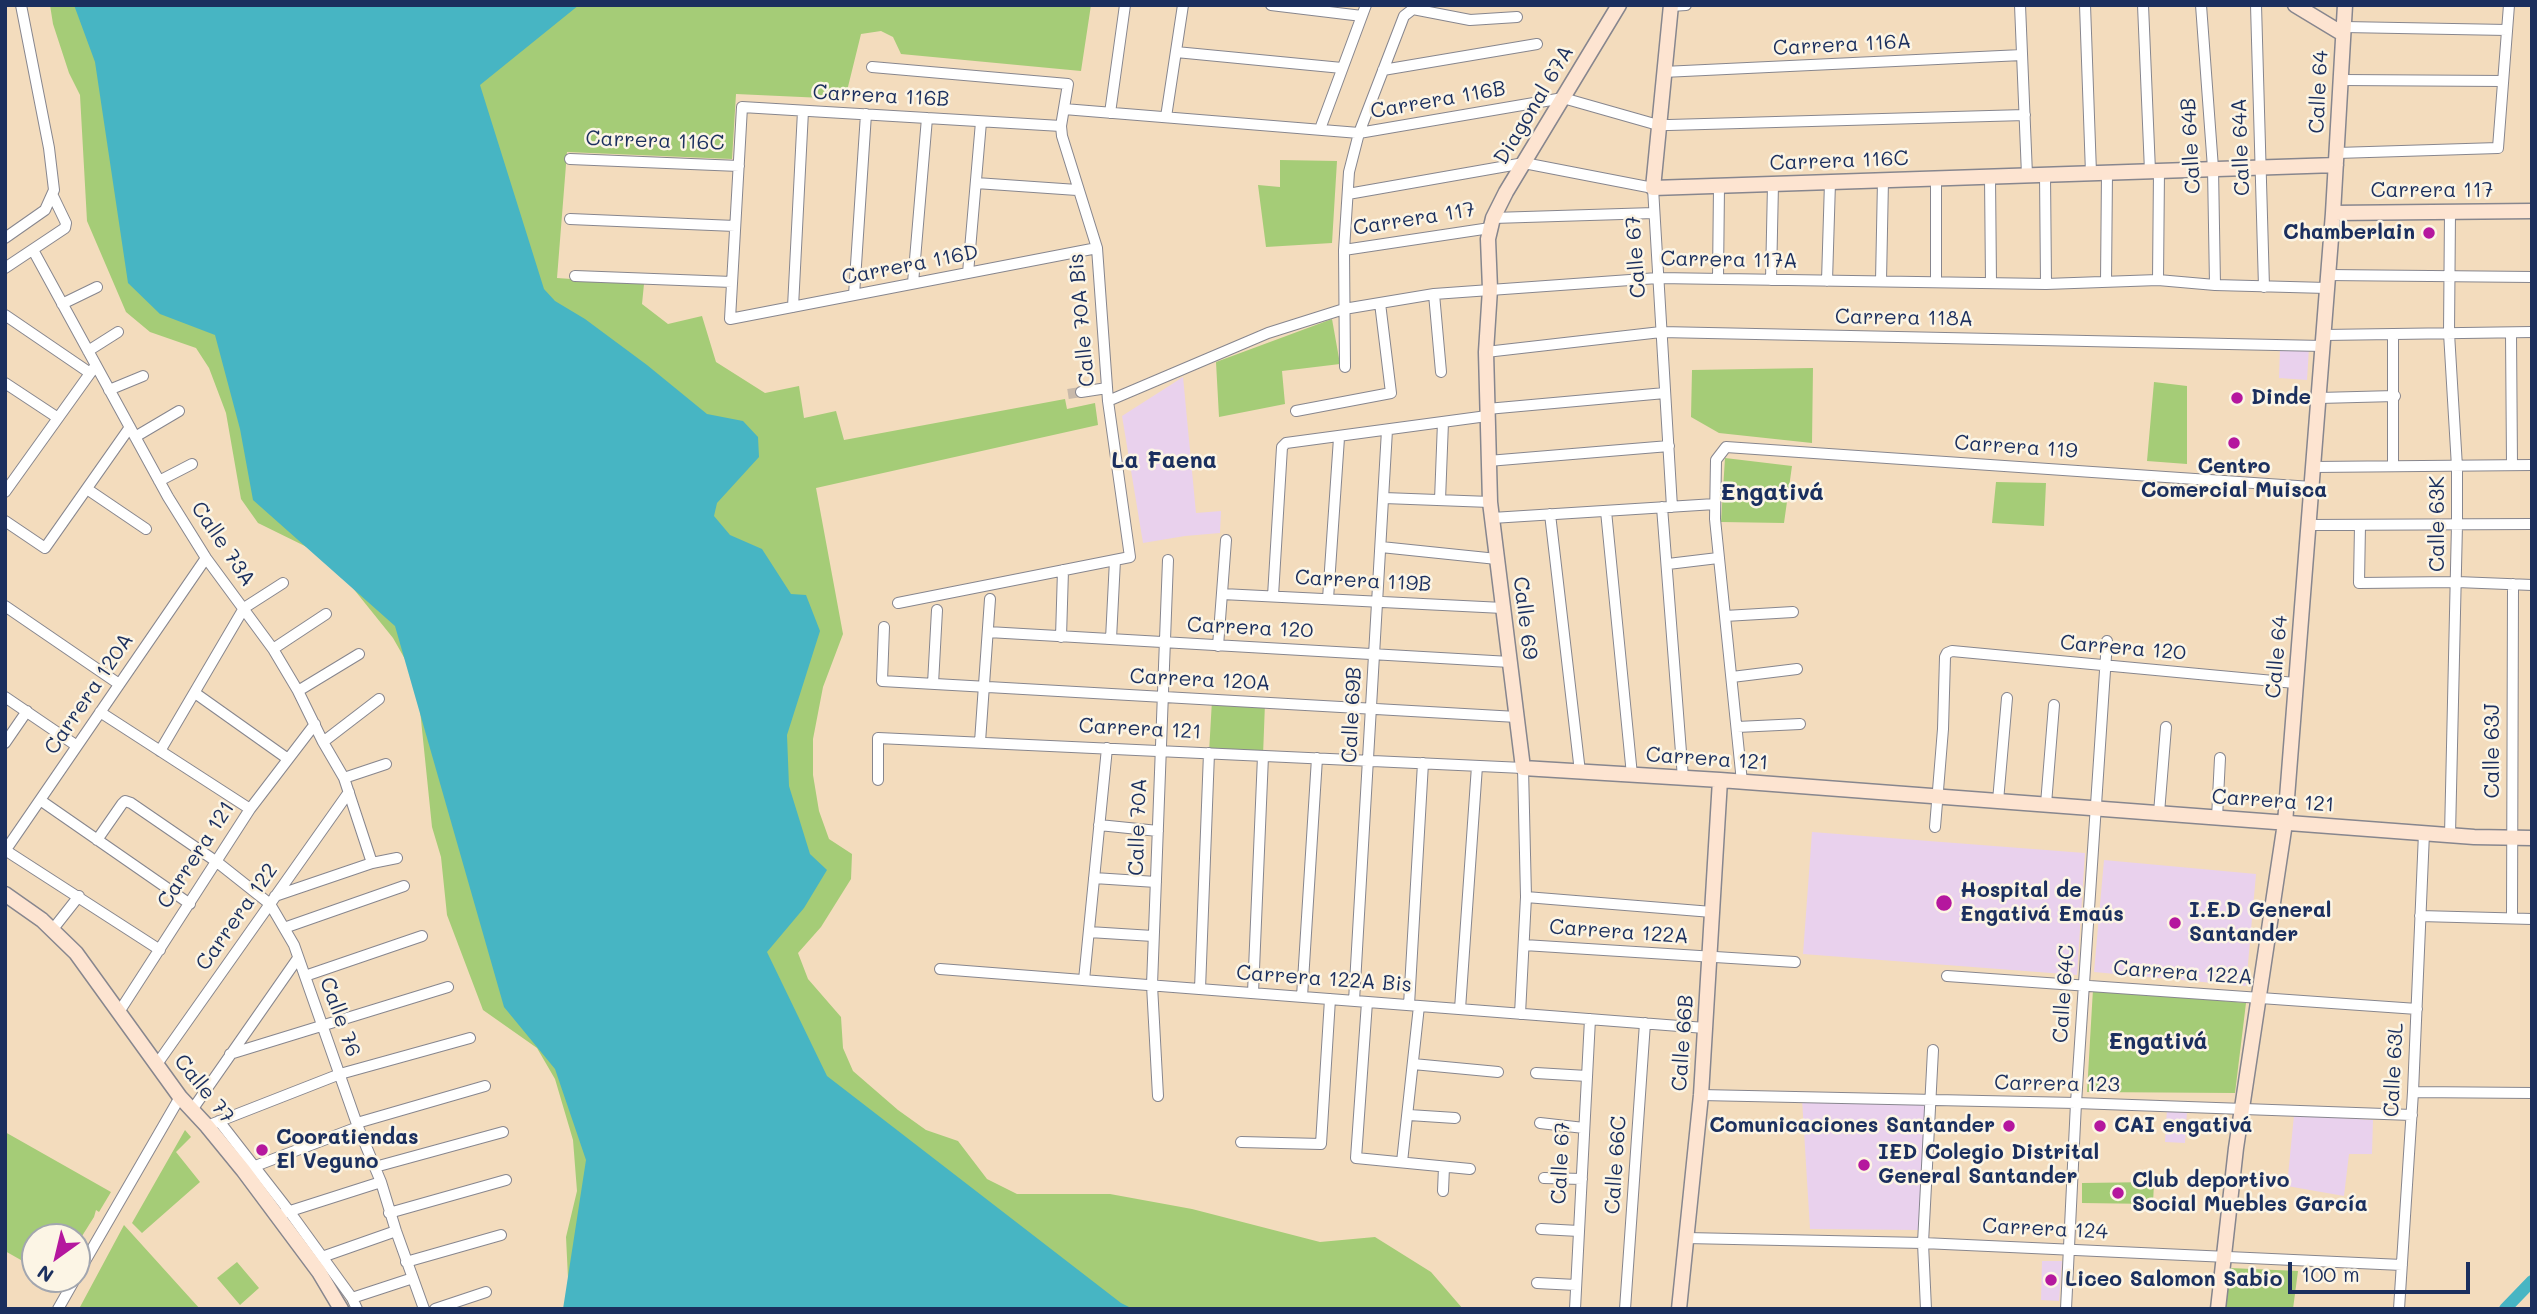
<!DOCTYPE html>
<meta charset="utf-8">
<style>
body{margin:0}
#map{position:relative;width:2537px;height:1314px;overflow:hidden;background:#f3dcbd;font-family:Mali,sans-serif}
canvas{display:block}
.frame{position:absolute;inset:0;border:7px solid #1b2f5e;pointer-events:none}
.north{position:absolute;left:21px;top:1223px;width:70px;height:70px;box-sizing:border-box;background:#fcf5e5;border:2px solid #a2a6af;border-radius:50%;rotate:214deg;font-size:19px;font-weight:700;line-height:28px;text-align:center;color:#1b2f5e}
.north::after{content:'';display:block;margin:auto;width:24px;height:32px;background:#b5179e;clip-path:polygon(50% 0,100% 100%,50% 72%,0 100%)}
.scale{position:absolute;left:2288px;top:1262px;width:182px;height:32px;box-sizing:border-box;border:4px solid #1b2f5e;border-top:0;padding-left:9px;font-size:21px;line-height:24px;white-space:nowrap;color:#1b2f5e;-webkit-text-stroke:5px #fcf5e5;paint-order:stroke}
</style>
<div id="map">
<canvas width="2537" height="1314"></canvas>
<div class="frame"></div>
<div class="north">N</div>
<div class="scale">100 m</div>
</div>
<script>
const c = document.querySelector('canvas').getContext('2d');
c.lineJoin = 'round';
function fill(path, color) {
  c.fillStyle = color;
  c.fill(path, 'evenodd');
}
function poly(rows) {
  const path = new Path2D();
  for (const r of rows) {
    path.moveTo(r[0], r[1]);
    for (let i = 2; i < r.length; i += 2) path.lineTo(r[i], r[i + 1]);
  }
  return path;
}
function trace(path, color, width, dash) {
  c.strokeStyle = color;
  c.lineWidth = width;
  c.lineCap = dash ? 'butt' : 'round';
  c.setLineDash(dash || []);
  c.stroke(path);
}
function drawText(font, color, halo, rows, align = 'center') {
  c.font = font + ' Mali,sans-serif';
  c.lineWidth = 5;
  c.setLineDash([]);
  c.textBaseline = 'middle';
  c.strokeStyle = halo;
  c.fillStyle = color;
  for (const [text, x, y, turn = 0] of rows) {
    c.save();
    c.translate(x, y);
    c.rotate((+turn || 0) * Math.PI / 180);
    c.textAlign = isNaN(turn) ? turn : align;
    if (halo) c.strokeText(text, 0, 0);
    c.fillText(text, 0, 0);
    c.restore();
  }
}
fill(poly([
 [2280,346,2309,348,2307,380,2279,378],
 [1183,377,1196,513,1221,511,1220,533,1185,536,1143,543,1122,416],
 [1812,832,2085,853,2077,975,1803,954],
 [2104,860,2256,874,2246,986,2094,972],
 [1802,1099,1926,1102,1919,1230,1810,1229],
 [2167,1109,2187,1111,2185,1143,2165,1142],
 [2294,1115,2373,1120,2372,1154,2349,1154,2344,1196,2287,1186],
 [2042,1261,2062,1261,2059,1301,2041,1300]
]), '#e9d1ed');
fill(poly([
 [50,5,1091,5,1081,71,901,54,893,37,881,31,861,34,845,99,736,94,732,159,567,152,557,278,644,284,642,304,668,324,702,316,716,362,765,393,799,386,804,418,836,411,844,440,1065,399,1067,409,1095,403,1098,425,816,488,843,634,823,687,813,739,813,775,819,811,829,839,852,854,851,879,821,927,798,953,808,979,841,1017,843,1048,853,1071,898,1110,926,1130,958,1141,987,1179,1017,1194,1110,1194,1192,1209,1320,1242,1375,1237,1431,1272,1463,1309,574,1309,568,1278,566,1237,577,1191,573,1140,555,1079,537,1048,483,1010,447,915,441,857,432,827,420,710,414,675,393,638,352,587,319,553,258,523,241,499,226,413,209,368,196,348,150,332,126,312,87,221,80,95,69,73,53,24],
 [1280,160,1337,161,1332,243,1266,247,1258,185,1280,187],
 [1332,319,1340,364,1282,371,1285,404,1219,417,1216,362],
 [1813,368,1812,443,1719,433,1691,417,1692,370],
 [2154,382,2187,386,2187,464,2147,461],
 [1725,458,1792,466,1784,523,1721,522],
 [1996,482,2046,483,2044,526,1992,523],
 [1212,700,1265,703,1263,756,1209,753],
 [2093,989,2246,1003,2235,1093,2087,1092],
 [185,1130,191,1137,176,1152,200,1182,142,1233,132,1223],
 [5,1132,111,1192,99,1212,96,1210,94,1217,77,1244,77,1237,35,1237,35,1268,5,1251],
 [2154,1182,2153,1204,2082,1203,2082,1183],
 [124,1225,200,1309,81,1309,80,1307],
 [237,1262,259,1288,240,1305,217,1278],
 [2230,1268,2298,1271,2293,1309,2226,1309]
]), '#a5cc77');
fill(poly([
 [74,5,579,5,480,85,544,289,555,301,585,319,647,365,707,414,743,421,758,437,759,457,717,503,714,516,730,535,762,549,791,594,806,595,820,631,787,735,789,786,810,854,827,870,804,908,767,952,827,1076,1121,1303,1133,1309,563,1309,586,1160,555,1069,504,1007,395,626,253,500,240,429,215,335,160,314,128,283,95,62]
]), '#47b5c3');
trace(poly([
 [2505,1309,2532,1281]
]), '#47b5c3', 12);
trace(poly([
 [1068,394,1081,392]
]), '#c8b9aa', 10, [10, 5]);
const street = poly([
 [1271,5,1362,16],
 [2020,5,2027,175],
 [2085,5,2091,173],
 [2143,5,2150,171],
 [2201,5,2213,168,2215,285],
 [2256,5,2264,287],
 [1671,6,1686,5],
 [2344,27,2507,30],
 [1176,52,1342,68],
 [872,67,1068,84,1061,126,1062,136,1097,248,1108,401,1130,557,898,603],
 [1383,70,1537,44],
 [1663,72,2022,55],
 [2341,80,2503,81],
 [1064,109,1359,133,1563,98,1658,125,1669,125,2025,115],
 [1110,113,1125,5],
 [1166,117,1183,5],
 [1061,126,742,107,730,319,1097,248],
 [1320,129,1366,5],
 [2337,153,2498,148,2509,5],
 [570,159,739,166],
 [2045,174,2046,284],
 [1990,176,1991,283],
 [1936,178,1936,282],
 [976,183,1077,190],
 [1348,194,1524,163,1653,188,1672,507],
 [2450,212,2449,333,2457,467,2457,524,2450,835],
 [1493,218,1654,213],
 [570,219,735,226],
 [5,238,45,210,54,190,49,148,21,5],
 [33,250,168,497,206,558,273,649,298,691,323,742,344,778,372,863],
 [1344,250,1490,228],
 [5,268,65,228,66,223,53,196],
 [968,273,981,122],
 [2328,275,2532,277],
 [575,276,732,282],
 [1718,279,1719,186],
 [1771,280,1773,184],
 [2158,280,2159,170],
 [1827,281,1830,182],
 [1881,281,1883,180],
 [2106,282,2107,172],
 [913,283,927,118],
 [1434,294,1441,372],
 [854,295,866,114],
 [62,304,97,287],
 [793,307,803,111],
 [5,315,90,373],
 [2511,333,2512,465],
 [2393,334,2393,466],
 [2324,335,2532,332],
 [88,351,118,332],
 [1486,352,1661,332,2323,346],
 [1345,367,1344,250,1349,172,1359,133,1404,16,1413,9,1470,20,1517,17],
 [5,383,58,418],
 [109,390,143,376],
 [1081,392,1107,388],
 [2319,398,2395,396],
 [1108,401,1268,333,1344,309,1434,294,1658,278,2046,284,2158,280,2215,285,2327,288],
 [1487,409,1665,393],
 [1296,411,1391,393,1380,303],
 [135,437,179,411],
 [1488,461,1669,446],
 [2313,467,2532,465],
 [159,481,192,464],
 [87,489,146,529],
 [5,492,96,365],
 [1384,498,1490,502],
 [1440,500,1443,422],
 [1662,507,1683,778],
 [1606,511,1632,775],
 [1550,514,1580,772],
 [1492,518,1715,504],
 [5,521,45,548,130,427],
 [2308,525,2532,524],
 [2360,525,2359,583,2457,582,2532,585],
 [1381,547,1497,559],
 [1668,564,1718,558],
 [1222,594,1503,608],
 [1273,596,1282,447,1286,443,1487,416],
 [1328,599,1339,438],
 [5,606,119,684],
 [1725,616,1793,612],
 [884,627,882,681,1517,717],
 [988,632,1510,662],
 [1061,637,1063,570],
 [1111,639,1115,560],
 [1218,646,1226,540],
 [273,649,326,614],
 [1732,677,1797,669],
 [933,684,937,610],
 [298,691,359,654],
 [195,693,288,759],
 [5,697,77,746],
 [100,712,250,809],
 [1737,727,1800,724],
 [323,742,379,699],
 [980,742,990,599],
 [5,743,27,711],
 [160,751,244,608,283,583],
 [344,778,386,764],
 [878,780,878,738,1523,768,1526,897,1520,1014],
 [1742,782,1715,519,1716,460,1726,447,2312,487],
 [40,800,190,904],
 [1998,801,2007,698],
 [2046,804,2054,705],
 [2159,813,2166,727],
 [2217,818,2220,758],
 [1099,825,1158,831],
 [1935,827,1943,729,1945,657,1947,653,1952,651,2295,683],
 [97,840,122,804,125,801,131,803,217,862,270,904,294,945,358,1127,381,1182,396,1231,424,1309],
 [5,850,160,950],
 [5,851,206,558],
 [1094,878,1156,882],
 [275,896,372,863,397,858],
 [1526,897,1712,912],
 [2420,916,2532,919],
 [2512,918,2513,584],
 [284,928,404,886],
 [53,929,79,896],
 [1089,932,1153,936],
 [1524,945,1795,962],
 [940,969,1705,1028],
 [305,976,422,936],
 [1947,976,2417,1009],
 [1084,980,1107,748],
 [1200,989,1209,753],
 [1253,993,1263,756],
 [1302,997,1317,758],
 [1354,1001,1387,430],
 [1367,1002,1356,1158,1470,1169],
 [1409,1005,1423,763],
 [1460,1009,1477,766],
 [119,1012,250,809,315,724],
 [230,1054,448,987],
 [157,1064,349,792],
 [1413,1064,1498,1072],
 [1536,1073,1587,1076],
 [2413,1092,2532,1093],
 [1701,1095,2076,1103,2412,1115],
 [1158,1096,1152,985,1168,560],
 [192,1110,298,958],
 [1409,1115,1455,1118],
 [219,1121,289,1211,352,1298,357,1309],
 [357,1123,485,1086],
 [1540,1123,1584,1128],
 [207,1126,340,1074,470,1038],
 [1241,1142,1321,1144,1330,999],
 [1402,1162,1419,1006],
 [375,1167,503,1132],
 [250,1168,358,1127],
 [1544,1178,1582,1179],
 [1443,1191,1444,1167],
 [284,1213,381,1182],
 [389,1213,506,1180],
 [1541,1229,1579,1231],
 [1686,1238,1923,1243,2402,1265],
 [322,1257,396,1231],
 [406,1262,501,1235],
 [77,1275,180,1097],
 [1537,1283,1576,1285],
 [352,1298,413,1278],
 [58,1309,75,1279],
 [435,1309,486,1292],
 [1575,1309,1590,1019],
 [1625,1309,1645,1023],
 [1926,1309,1923,1243,1933,1050],
 [2066,1309,2076,1103,2107,641],
 [2399,1309,2413,1092,2424,833]
]);
const secondary = poly([
 [1619,5,1506,192,1493,218,1488,239,1490,289,1486,352,1490,502,1523,768,1720,780,2474,837,2532,838],
 [1671,5,1653,188,2336,165],
 [2295,5,2343,34],
 [2333,213,2532,211],
 [5,894,42,920,76,953,180,1097,207,1126,243,1170,319,1272,341,1309],
 [1679,1309,1701,1095,1720,780],
 [2218,1309,2236,1148,2285,823,2333,213,2345,5]
]);
trace(street, '#87868e', 12);
trace(secondary, '#87868e', 17);
trace(street, '#fff', 10);
trace(secondary, '#fde4d1', 14);
for (const [x, y, r, color] of [
 [2429,233,7,"#b5179e"],
 [2237,398,7,"#b5179e"],
 [2234,443,7,"#b5179e"],
 [1944,903,9,"#b5179e"],
 [2175,923,7,"#b5179e"],
 [2009,1126,7,"#b5179e"],
 [2100,1126,7,"#b5179e"],
 [262,1150,7,"#b5179e"],
 [1864,1165,7,"#b5179e"],
 [2118,1193,7,"#b5179e"],
 [2051,1280,7,"#b5179e"]
]) {
  const dot = new Path2D();
  dot.arc(x, y, r, 0, 2 * Math.PI);
  c.fillStyle = color;
  c.fill(dot);
  trace(dot, '#fcf5e5', 2.5);
}
drawText('21px', '#1b2f5e', '#fcf5e5', [
 ["Carrera 116A",1842,45,-3],
 ["Calle 64",2319,92,-87],
 ["Carrera 116B",881,96,3],
 ["Carrera 116B",1438,100,-10],
 ["Diagonal 67A",1534,105,-59],
 ["Carrera 116C",655,141,2],
 ["Calle 64B",2191,146,-93],
 ["Calle 64A",2241,147,-92],
 ["Carrera 116C",1839,161,-2],
 ["Carrera 117",2432,191],
 ["Carrera 117",1414,219,-9],
 ["Calle 67",1636,257,-94],
 ["Carrera 117A",1729,260,1],
 ["Carrera 116D",910,265,-11],
 ["Carrera 118A",1904,318,1],
 ["Calle 70A Bis",1082,320,-95],
 ["Carrera 119",2016,447,4],
 ["Calle 63K",2438,524,-90],
 ["Calle 73A",223,544,56],
 ["Carrera 119B",1363,581,3],
 ["Calle 69",1525,618,83],
 ["Carrera 120",1250,628,3],
 ["Carrera 120",2123,648,5],
 ["Calle 64",2277,657,-85],
 ["Carrera 120A",1200,680,3],
 ["Carrera 120A",89,694,-56],
 ["Calle 69B",1352,715,-87],
 ["Carrera 121",1140,729,3],
 ["Calle 63J",2493,751,-90],
 ["Carrera 121",1707,759,4],
 ["Carrera 121",2273,801,4],
 ["Calle 70A",1138,827,-88],
 ["Carrera 121",196,855,-57],
 ["Carrera 122",237,917,-55],
 ["Carrera 122A",1619,932,4],
 ["Carrera 122A",2183,973,4],
 ["Carrera 122A Bis",1324,979,4],
 ["Calle 64C",2064,994,-86],
 ["Calle 76",340,1017,70],
 ["Calle 66B",1683,1043,-86],
 ["Calle 63L",2394,1070,-87],
 ["Carrera 123",2057,1084,1],
 ["Calle 77",204,1089,51],
 ["Calle 67",1561,1163,-87],
 ["Calle 66C",1616,1165,-86],
 ["Carrera 124",2045,1229,3]
]);
drawText('bold 21px', '#1b2f5e', '#fcf5e5', [
 ["Chamberlain",2415,233,"right"],
 ["Dinde",2251,398],
 ["Centro",2234,467,"center"],
 ["Comercial Muisca",2234,491,"center"],
 ["Hospital de",1960,891],
 ["Engativá Emaús",1960,915],
 ["I.E.D General",2189,911],
 ["Santander",2189,935],
 ["Comunicaciones Santander",1995,1126,"right"],
 ["CAI engativá",2114,1126],
 ["Cooratiendas",276,1138],
 ["El Veguno",276,1162],
 ["IED Colegio Distrital",1878,1153],
 ["General Santander",1878,1177],
 ["Club deportivo",2132,1181],
 ["Social Muebles García",2132,1205],
 ["Liceo Salomon Sabio",2065,1280]
], 'left');
drawText('bold 23px', '#1b2f5e', '#fcf5e5', [
 ["La Faena",1164,461],
 ["Engativá",2158,1042]
]);
drawText('bold 24px', '#1b2f5e', '#fcf5e5', [
 ["Engativá",1772,493]
]);
</script>
